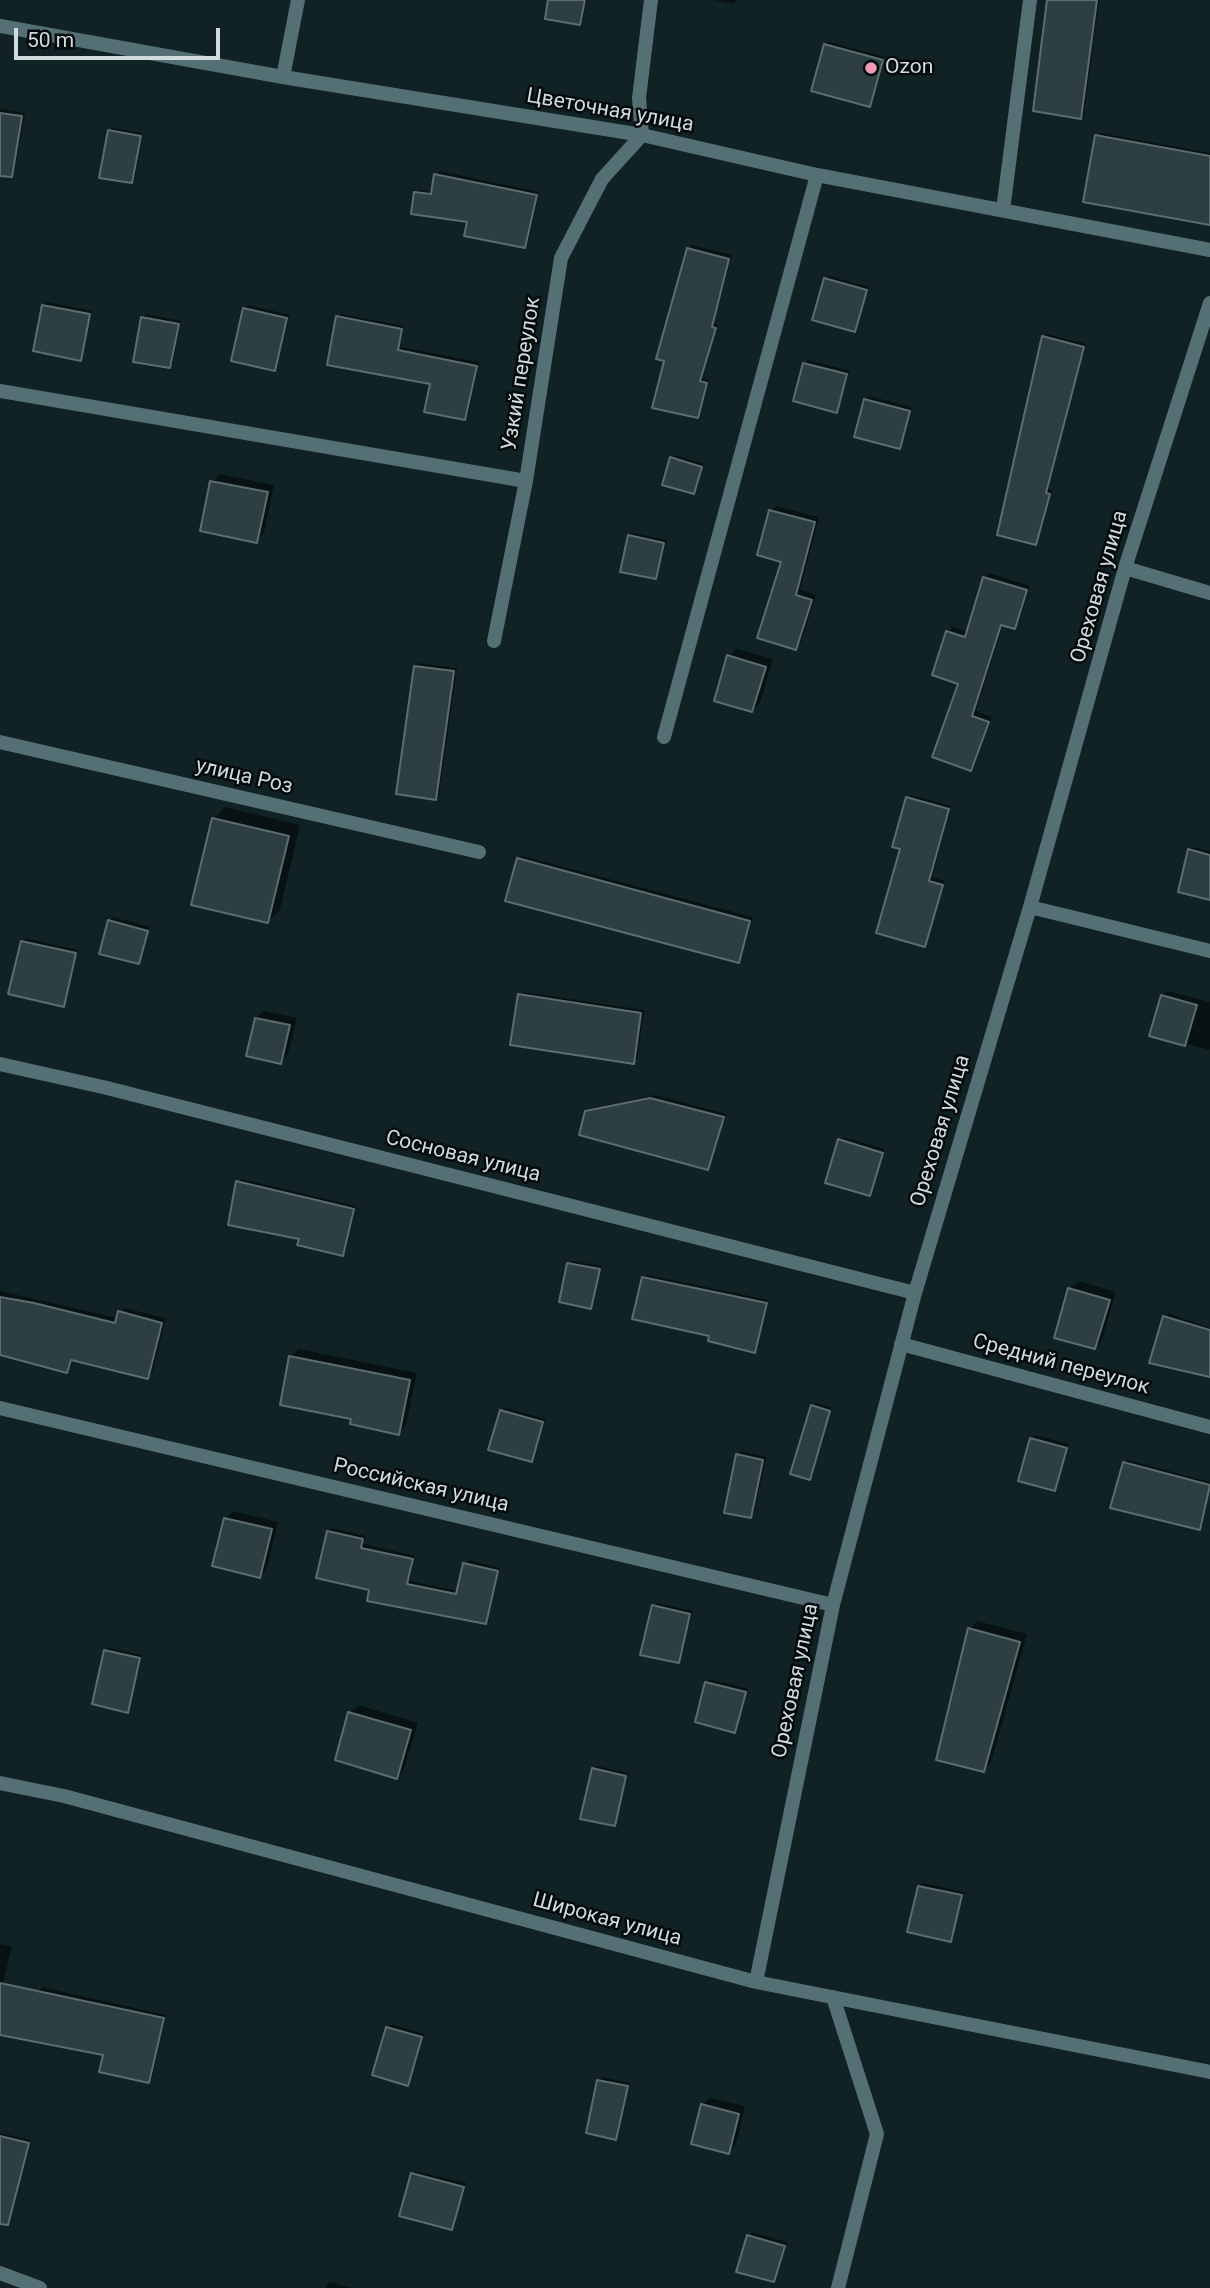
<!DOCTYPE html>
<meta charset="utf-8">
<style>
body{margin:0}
#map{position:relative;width:1210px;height:2288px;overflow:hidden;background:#112224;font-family:Roboto,sans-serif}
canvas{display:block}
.scale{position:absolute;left:14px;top:28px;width:206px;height:32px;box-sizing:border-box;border:4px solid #d1dbdd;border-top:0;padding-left:9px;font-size:21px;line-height:24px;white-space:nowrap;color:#d1dbdd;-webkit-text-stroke:5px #040a0b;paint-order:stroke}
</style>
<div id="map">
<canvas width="1210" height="2288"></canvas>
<div class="scale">50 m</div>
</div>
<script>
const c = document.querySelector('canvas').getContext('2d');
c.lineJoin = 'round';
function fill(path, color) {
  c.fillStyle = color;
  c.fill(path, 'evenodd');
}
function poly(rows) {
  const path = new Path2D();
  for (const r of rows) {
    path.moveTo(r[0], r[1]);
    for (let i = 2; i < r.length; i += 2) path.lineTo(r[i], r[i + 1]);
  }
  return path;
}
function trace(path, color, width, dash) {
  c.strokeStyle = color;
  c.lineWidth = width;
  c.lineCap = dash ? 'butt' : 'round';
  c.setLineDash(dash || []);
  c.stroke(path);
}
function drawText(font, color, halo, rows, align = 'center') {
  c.font = font + ' Roboto,sans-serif';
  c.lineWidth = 5;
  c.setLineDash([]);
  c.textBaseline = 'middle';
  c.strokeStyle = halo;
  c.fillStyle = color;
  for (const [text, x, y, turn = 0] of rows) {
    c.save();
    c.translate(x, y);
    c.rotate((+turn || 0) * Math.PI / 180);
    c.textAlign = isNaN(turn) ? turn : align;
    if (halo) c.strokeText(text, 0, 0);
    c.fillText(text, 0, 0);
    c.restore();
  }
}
fill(poly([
 [550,0,587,0,583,20,580,23],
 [714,0,737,0,733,4],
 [1049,0,1099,0,1084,114,1081,117],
 [829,42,885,57,870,105,825,45],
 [0,109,25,113,16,162,13,165,0,163],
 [113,128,143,133,135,178,131,182,109,131],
 [1100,133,1210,153,1210,221,1097,136],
 [439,171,539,192,528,243,525,246,416,193,419,190,433,192],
 [692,245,732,255,714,323,718,325,702,378,709,380,697,416,688,249],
 [829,276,869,287,854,330,826,279],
 [47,302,92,311,80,359,44,306],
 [248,305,290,315,274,369,245,309],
 [146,314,181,321,173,363,170,366,143,318],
 [341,314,404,326,400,347,479,362,468,415,465,418,432,383,338,317],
 [1047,334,1086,344,1048,489,1052,491,1036,543,1044,337],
 [808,360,850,371,836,411,805,364],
 [869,396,912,407,899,447,865,400],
 [675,455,704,464,694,492,671,458],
 [220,474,274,485,264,533,257,541,212,482],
 [776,506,819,517,800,590,816,595,801,642,796,648,783,560,771,511],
 [633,533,667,540,656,578,630,536],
 [989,573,1030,586,1019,622,1015,627,1003,624,976,711,992,717,975,765,970,769,961,682,948,632,952,627,968,632,984,578],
 [737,649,773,659,760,703,752,710,729,656],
 [419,663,457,668,439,795,436,798,415,666],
 [911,795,951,806,932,877,945,881,925,945,902,848,907,798],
 [225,807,300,825,280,910,268,921,214,819],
 [1193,847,1210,851,1210,898,1189,850],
 [522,856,753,917,741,958,738,961,518,859],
 [113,917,150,927,138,963,109,921],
 [26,938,78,950,63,1005,22,942],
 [1167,991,1210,1002,1210,1050,1151,1035,1162,995],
 [523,992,644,1010,637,1059,633,1062,520,995],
 [264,1011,297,1018,288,1054,280,1062,256,1018],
 [655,1095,726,1114,707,1168,587,1112,591,1108],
 [843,1137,885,1149,870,1194,839,1140],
 [241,1179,356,1206,346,1251,343,1254,301,1238,238,1182],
 [572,1261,602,1266,591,1307,569,1264],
 [647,1275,769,1300,758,1347,754,1351,643,1278],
 [1078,1281,1116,1292,1102,1340,1095,1348,1070,1289],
 [0,1291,117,1318,124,1308,166,1318,152,1373,147,1377,74,1359,67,1371,0,1345],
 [1168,1313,1210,1328,1210,1376,1151,1362],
 [299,1349,417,1373,406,1425,398,1433,353,1417,291,1357],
 [816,1403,832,1407,809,1478,812,1406],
 [505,1408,546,1419,531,1460,501,1411],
 [1035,1435,1069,1444,1055,1489,1031,1439],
 [741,1451,766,1457,754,1513,751,1516,738,1455],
 [1128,1460,1210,1482,1203,1525,1199,1528,1124,1463],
 [233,1511,278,1522,267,1568,260,1576,226,1519],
 [332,1528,366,1536,364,1544,415,1556,410,1581,458,1591,468,1560,500,1568,488,1619,485,1622,371,1589,329,1532],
 [657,1603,693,1611,678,1661,653,1606],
 [977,1621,1027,1634,991,1763,983,1770,970,1629],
 [109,1648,142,1655,128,1711,105,1651],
 [710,1679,748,1689,734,1731,707,1682],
 [358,1705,418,1723,404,1769,397,1777,350,1713],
 [597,1766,628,1773,614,1825,593,1769],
 [923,1883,964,1892,951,1940,919,1886],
 [0,1944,12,1946,0,1997],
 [42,1987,166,2015,152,2077,149,2081,105,2054,29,2039,39,1991],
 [391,2024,424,2034,407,2084,388,2028],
 [602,2077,630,2083,616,2138,599,2081],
 [710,2098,745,2106,736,2144,729,2152,702,2105],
 [0,2133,31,2140,15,2193,0,2189],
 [415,2171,466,2183,452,2228,412,2174],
 [752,2232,787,2242,774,2281,749,2236],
 [329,2282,352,2288,325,2288]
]), '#0007');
const building = poly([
 [548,0,585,0,580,25,545,19,548,0],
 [1047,0,1097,0,1081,119,1033,111,1047,0],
 [824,44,883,60,870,107,811,91,824,44],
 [0,113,22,116,12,177,0,176,0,113],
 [108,130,141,136,132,183,99,178,108,130],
 [1095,135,1210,156,1210,225,1083,202,1095,135],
 [434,174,537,195,525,248,464,236,467,222,411,214,414,192,431,194,434,174],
 [687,248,729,259,712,327,716,328,700,381,707,383,698,418,652,408,664,361,656,359,687,248],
 [824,278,867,290,855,332,812,320,824,278],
 [42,305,90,314,81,361,33,351,42,305],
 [243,308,287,318,275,371,231,361,243,308],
 [336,316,402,329,398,350,477,366,465,420,424,412,430,384,327,365,336,316],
 [141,317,179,324,170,368,133,362,141,317],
 [1042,336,1084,347,1046,493,1050,494,1036,545,997,535,1042,336],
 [803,363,847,374,837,413,793,401,803,363],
 [864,399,910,411,900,449,854,437,864,399],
 [670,457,702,467,694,494,662,485,670,457],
 [210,481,268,492,257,543,200,531,210,481],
 [769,510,815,522,796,595,812,600,796,650,757,638,781,562,757,555,769,510],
 [628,535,664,543,656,579,620,572,628,535],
 [983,577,1027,590,1015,629,1001,625,972,716,989,722,971,771,932,757,958,684,932,675,946,631,965,637,983,577],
 [727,655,766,667,752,712,714,701,727,655],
 [414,666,454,671,436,800,396,794,414,666],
 [906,797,949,809,929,881,943,885,925,947,876,933,900,849,892,847,906,797],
 [212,818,289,836,268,923,191,905,212,818],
 [1188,849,1210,855,1210,900,1178,892,1188,849],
 [517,858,750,921,739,963,505,901,517,858],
 [108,920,148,931,139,964,99,954,108,920],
 [21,941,76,953,64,1007,8,994,21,941],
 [518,994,641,1013,634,1064,510,1045,518,994],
 [1161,995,1197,1005,1185,1046,1149,1036,1161,995],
 [255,1018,290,1025,281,1064,246,1056,255,1018],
 [650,1098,724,1117,708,1170,579,1135,585,1111,650,1098],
 [838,1139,883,1153,870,1196,825,1183,838,1139],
 [236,1181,354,1209,343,1256,297,1245,299,1239,228,1225,236,1181],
 [567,1263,600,1269,591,1309,559,1302,567,1263],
 [642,1277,767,1303,755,1353,708,1341,709,1336,632,1319,642,1277],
 [1068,1288,1110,1300,1095,1349,1054,1338,1068,1288],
 [0,1297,34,1303,115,1323,118,1311,162,1323,148,1379,71,1360,67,1373,0,1355,0,1297],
 [1163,1316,1210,1330,1210,1377,1149,1363,1163,1316],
 [289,1356,410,1380,399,1435,350,1424,351,1419,280,1405,289,1356],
 [811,1405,830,1411,810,1480,790,1474,811,1405],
 [500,1410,543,1422,532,1462,488,1450,500,1410],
 [1030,1438,1067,1448,1055,1491,1018,1481,1030,1438],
 [736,1454,763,1460,751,1518,724,1513,736,1454],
 [1123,1462,1210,1485,1200,1530,1110,1508,1123,1462],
 [224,1518,272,1529,260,1578,212,1566,224,1518],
 [327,1531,363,1539,361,1548,413,1559,407,1584,456,1594,463,1563,498,1571,486,1624,367,1601,369,1590,316,1578,327,1531],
 [652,1605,690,1614,679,1663,640,1655,652,1605],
 [968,1628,1020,1642,984,1772,936,1760,968,1628],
 [104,1650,140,1658,128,1713,92,1704,104,1650],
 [705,1682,746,1692,735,1733,695,1722,705,1682],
 [348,1712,411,1730,397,1779,335,1760,348,1712],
 [592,1768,626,1776,615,1826,580,1819,592,1768],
 [918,1886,962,1895,951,1942,907,1932,918,1886],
 [0,1983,164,2018,149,2083,99,2072,103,2055,0,2035,0,1983],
 [386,2027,422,2037,408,2086,372,2075,386,2027],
 [597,2080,628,2086,616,2140,586,2133,597,2080],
 [701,2104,739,2114,729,2154,691,2144,701,2104],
 [0,2136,29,2143,8,2225,0,2224,0,2136],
 [411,2173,464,2187,452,2230,399,2216,411,2173],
 [747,2235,785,2246,774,2282,736,2272,747,2235]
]);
fill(building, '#2d3f41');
trace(building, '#5b6d70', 2);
trace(poly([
 [0,26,283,77,642,135,817,175,1210,250],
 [283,77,298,0],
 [1003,210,1030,0],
 [0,391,526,481],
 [1125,568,1210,593],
 [494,641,526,481,561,258,602,179,642,135,639,98,651,0],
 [664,737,817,175],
 [0,742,479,852],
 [1030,907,1210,951],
 [0,1064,103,1087,915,1293],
 [901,1344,1210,1427],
 [0,1408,833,1605],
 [0,1783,64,1796,756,1982,1210,2072],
 [756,1982,833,1605,915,1293,1030,907,1125,568,1210,303],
 [833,1997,877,2134,838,2288],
 [0,2273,40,2288]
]), '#557074', 14);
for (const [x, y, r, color] of [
 [871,68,7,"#f09ab6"]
]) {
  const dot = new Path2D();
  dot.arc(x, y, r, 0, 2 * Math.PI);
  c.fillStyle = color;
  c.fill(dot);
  trace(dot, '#040a0b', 2.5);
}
drawText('21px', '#d1dbdd', '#040a0b', [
 ["Ozon",885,68]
], 'left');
drawText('21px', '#d1dbdd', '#040a0b', [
 ["Цветочная улица",610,111,10],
 ["Узкий переулок",522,374,-81],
 ["Ореховая улица",1100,587,-74],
 ["улица Роз",244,777,13],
 ["Ореховая улица",941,1131,-73],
 ["Сосновая улица",463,1157,14],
 ["Средний переулок",1061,1365,15],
 ["Российская улица",421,1486,13],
 ["Ореховая улица",796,1681,-78],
 ["Широкая улица",607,1920,15]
]);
</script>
